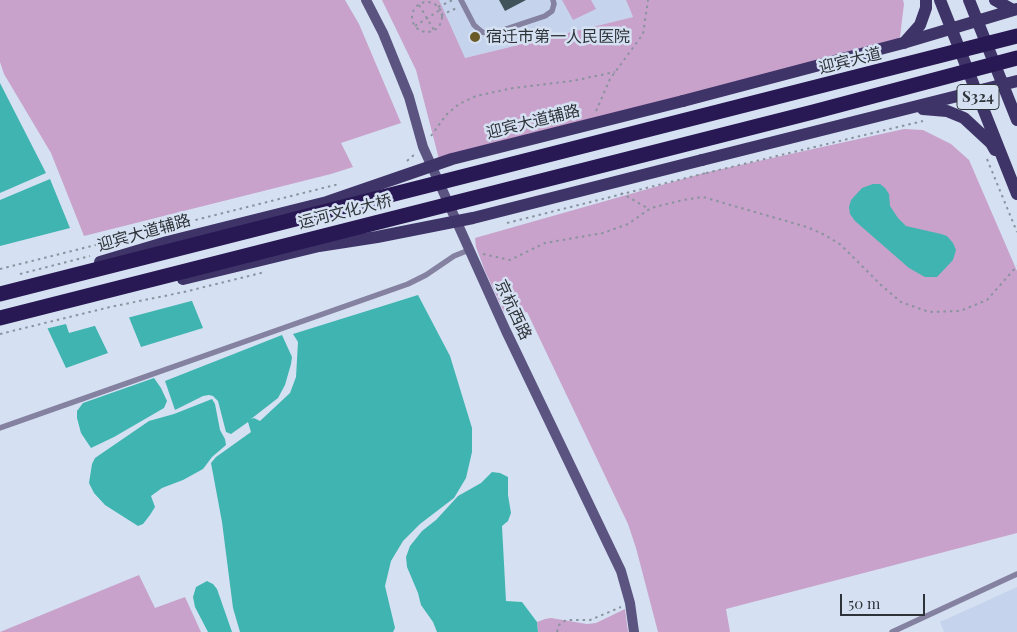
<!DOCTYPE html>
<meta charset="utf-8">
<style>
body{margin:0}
#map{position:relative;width:1017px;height:632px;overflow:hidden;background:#d5e1f2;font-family:"Playfair Display",serif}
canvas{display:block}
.scale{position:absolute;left:840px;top:594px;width:85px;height:22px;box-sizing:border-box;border:2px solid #2e3339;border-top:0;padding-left:6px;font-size:15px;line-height:18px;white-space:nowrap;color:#2e3339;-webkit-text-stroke:4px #d5e1f2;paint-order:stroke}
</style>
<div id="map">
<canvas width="1017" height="632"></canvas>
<div class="scale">50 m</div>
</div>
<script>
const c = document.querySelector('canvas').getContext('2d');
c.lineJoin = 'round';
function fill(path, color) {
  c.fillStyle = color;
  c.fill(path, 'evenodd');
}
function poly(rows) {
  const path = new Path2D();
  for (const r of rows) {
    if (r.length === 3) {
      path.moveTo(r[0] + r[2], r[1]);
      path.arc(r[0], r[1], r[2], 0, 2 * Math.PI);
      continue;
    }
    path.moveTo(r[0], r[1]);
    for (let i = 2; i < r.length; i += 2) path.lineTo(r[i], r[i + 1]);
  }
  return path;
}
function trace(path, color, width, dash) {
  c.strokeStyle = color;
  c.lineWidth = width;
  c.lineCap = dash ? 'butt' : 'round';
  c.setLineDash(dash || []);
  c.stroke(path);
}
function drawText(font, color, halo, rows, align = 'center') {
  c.font = font + ' "Playfair Display","Noto Sans SC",serif';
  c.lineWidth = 5;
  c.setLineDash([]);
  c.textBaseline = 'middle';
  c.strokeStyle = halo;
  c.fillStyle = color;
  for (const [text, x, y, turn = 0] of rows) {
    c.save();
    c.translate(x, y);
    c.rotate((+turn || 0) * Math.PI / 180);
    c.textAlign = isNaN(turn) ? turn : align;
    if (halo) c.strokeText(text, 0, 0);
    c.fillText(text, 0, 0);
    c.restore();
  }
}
fill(poly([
 [382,0,626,0,633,17,416,70],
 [1017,587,1017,632,944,632,940,622]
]), '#c5d4ec');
fill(poly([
 [0,0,345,0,359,24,401,123,341,143,353,167,331,174,84,236,51,153,4,74,0,62],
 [382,0,439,0,465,58,633,17,626,0,903,0,904,4,900,37,888,47,440,163,416,70],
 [562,0,591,0,596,9,573,20],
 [904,129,923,130,951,144,969,160,1017,271,1017,533,726,609,730,632,658,632,636,548,628,524,527,312,513,316,504,312,485,271,476,247,475,238,704,173],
 [139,575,155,608,185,597,201,632,0,632],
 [625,609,628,632,538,632,537,622,545,619,551,618,587,624,596,623]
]), '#c8a2cb');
fill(poly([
 [0,83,46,173,0,193],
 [50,179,70,228,0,246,0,200],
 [873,184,880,184,885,188,889,194,890,206,898,218,906,226,941,234,947,236,953,243,956,250,953,260,937,277,925,277,909,268,855,221,850,214,849,207,851,200,862,188],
 [111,273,190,296,203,328,141,347],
 [71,276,108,353,66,368,31,293],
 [418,295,450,356,472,428,472,452,466,478,454,498,420,524,403,541,391,561,385,586,395,628,393,632,240,632,233,608,222,522,211,463,216,457,251,432,248,422,231,434,226,432,218,401,213,396,209,395,203,396,175,410,165,381,282,335,292,357,291,364,285,385,278,398,251,419,254,418,260,421,290,393,296,377,298,342,293,334],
 [154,378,161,388,167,401,164,408,114,437,91,448,81,433,77,418,77,411,83,403],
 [212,399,215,404,220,430,225,439,226,445,212,457,203,469,183,480,162,488,151,496,155,507,150,515,143,524,138,526,105,505,94,493,89,483,92,464,95,458,149,421,174,414],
 [492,472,500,473,508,477,508,495,511,513,508,521,502,526,506,601,522,602,537,622,538,632,437,632,433,622,421,605,418,593,407,567,406,557,410,546,422,531,436,520,458,496,481,483],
 [207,581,213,584,217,589,232,632,208,632,195,607,193,597,196,587]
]), '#40b4b0');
fill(poly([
 [181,258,195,300,127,318,109,274,111,270],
 [73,275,98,325,69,333,66,324,45,329,29,294]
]), '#d5e1f2');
fill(poly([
 [499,0,526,0,505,11]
]), '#40535a');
trace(poly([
 [427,17,15],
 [419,5,434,30],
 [438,7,453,0],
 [441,15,457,8],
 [415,26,440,10],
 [596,111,610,79,643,34,648,0],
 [431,136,446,115,459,104,476,96,513,88,572,81,615,72],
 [987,159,1017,232],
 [407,161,415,154],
 [706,173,923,121],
 [621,193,649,209],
 [483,254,510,260,545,243,603,233,628,224,651,208,683,200,703,197,807,227,825,235,841,245,882,286,901,302,929,312,960,311,987,300,1017,266],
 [0,269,339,184],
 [557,632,559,625,566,620,590,620,621,607]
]), '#8a939f', 2, [2.5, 4]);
trace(poly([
 [461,0,474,25,482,32,491,34,545,16,552,11,554,4,553,0],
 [0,428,408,284,426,275,454,256,469,250],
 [892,632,1017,574]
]), '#8581a0', 5.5);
trace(poly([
 [366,0,383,33,409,97,423,147,506,331,621,571,630,603,634,632]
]), '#5b5480', 10);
trace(poly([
 [940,0,1017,194],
 [969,0,1017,120],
 [995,0,1013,10],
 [904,43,920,25,926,8,926,0],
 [683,101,903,43,1017,9],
 [923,109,947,111,964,118,991,143,995,150],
 [702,160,1017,81]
]), '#3f3468', 12);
trace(poly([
 [507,223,706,173],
 [20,274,90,256],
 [0,334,110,307,184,292,265,272]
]), '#8a939f', 2, [2.5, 4]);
trace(poly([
 [100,262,167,242,327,202,452,159,683,101],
 [183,279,319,246,377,237,473,218,702,160]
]), '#3f3468', 12);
trace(poly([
 [0,294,1017,36],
 [0,318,813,112,1017,58]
]), '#281853', 15);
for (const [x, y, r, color] of [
 [475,37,6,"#695a27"]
]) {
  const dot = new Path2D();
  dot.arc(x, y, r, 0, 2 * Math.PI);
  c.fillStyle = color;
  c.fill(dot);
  trace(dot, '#d5e1f2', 2);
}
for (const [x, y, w] of [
 [978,97,42]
]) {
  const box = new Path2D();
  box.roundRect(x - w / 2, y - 12.5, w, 25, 4);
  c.fillStyle = '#d5e1f2';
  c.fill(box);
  trace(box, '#2e3339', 1);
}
drawText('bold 15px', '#2e3339', null, [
 ["S324",978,97]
]);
drawText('16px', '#2e3339', '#d5e1f2', [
 ["宿迁市第一人民医院",486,37]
], 'left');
drawText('16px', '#2e3339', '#d5e1f2', [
 ["迎宾大道",850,61,-14],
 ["迎宾大道辅路",533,122,-14],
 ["运河文化大桥",345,212,-14],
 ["迎宾大道辅路",144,233,-16],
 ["京杭西路",513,310,65]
]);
</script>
